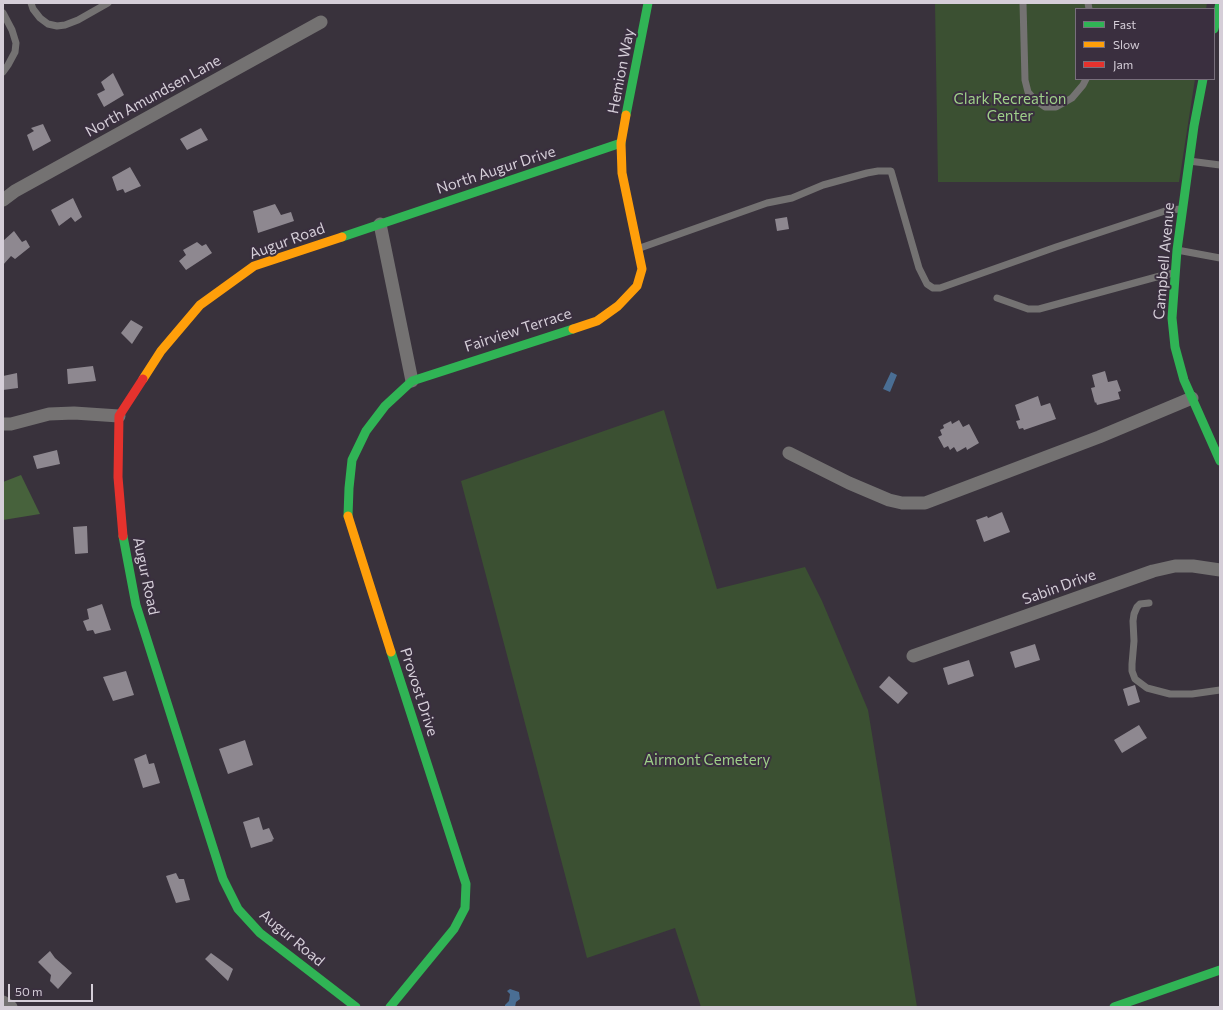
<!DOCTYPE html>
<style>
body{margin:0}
#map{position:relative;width:1223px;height:1010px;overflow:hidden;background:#39323c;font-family:Commissioner,sans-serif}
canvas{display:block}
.frame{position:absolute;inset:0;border:4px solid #d5ced8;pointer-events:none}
.legend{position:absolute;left:1075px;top:8px;width:140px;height:72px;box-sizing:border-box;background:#3a2f3f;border:1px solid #786f7c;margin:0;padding:5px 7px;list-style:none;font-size:12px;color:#d5ced8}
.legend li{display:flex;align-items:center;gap:8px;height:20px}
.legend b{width:20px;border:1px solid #786f7c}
.scale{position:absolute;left:8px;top:984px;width:85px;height:18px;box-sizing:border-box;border:2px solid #d5ced8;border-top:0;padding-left:5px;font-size:12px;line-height:14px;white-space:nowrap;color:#d5ced8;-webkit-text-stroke:3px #3a2f3f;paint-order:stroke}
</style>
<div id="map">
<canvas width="1223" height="1010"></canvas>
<div class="frame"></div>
<ul class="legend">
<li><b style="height:5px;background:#30b455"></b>Fast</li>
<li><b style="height:5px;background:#ff9f0a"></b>Slow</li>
<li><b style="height:5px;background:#e5322d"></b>Jam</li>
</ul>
<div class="scale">50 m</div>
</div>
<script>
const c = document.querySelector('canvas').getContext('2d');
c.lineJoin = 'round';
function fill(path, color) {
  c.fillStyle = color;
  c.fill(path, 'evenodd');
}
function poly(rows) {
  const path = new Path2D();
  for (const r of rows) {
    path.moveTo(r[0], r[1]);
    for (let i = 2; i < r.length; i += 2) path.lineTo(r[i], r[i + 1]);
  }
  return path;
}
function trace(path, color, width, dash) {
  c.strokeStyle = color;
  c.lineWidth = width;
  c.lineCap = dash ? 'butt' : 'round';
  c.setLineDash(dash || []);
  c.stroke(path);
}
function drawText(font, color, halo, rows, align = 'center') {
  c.font = font + ' Commissioner,sans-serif';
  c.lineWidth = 4;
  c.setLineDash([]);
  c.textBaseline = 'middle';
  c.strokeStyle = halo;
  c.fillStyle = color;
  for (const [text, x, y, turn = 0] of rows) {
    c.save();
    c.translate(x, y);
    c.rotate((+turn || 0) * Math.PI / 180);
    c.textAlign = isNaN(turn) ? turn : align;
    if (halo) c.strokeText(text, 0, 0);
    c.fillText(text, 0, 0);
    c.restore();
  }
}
fill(poly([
 [935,3,1207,3,1206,9,1076,9,1076,79,1195,79,1179,182,938,182],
 [664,410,717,589,805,567,822,601,868,710,917,1007,701,1007,675,928,587,958,461,481]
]), '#3b5032');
fill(poly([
 [21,475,40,514,3,520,3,482]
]), '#47623c');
fill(poly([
 [891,372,897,375,890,392,883,389],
 [510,989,519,992,520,999,516,1002,515,1007,505,1007,505,1005,509,1001,510,994,507,991]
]), '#4a6e94');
fill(poly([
 [113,73,124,95,104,107,97,94,105,90,101,82],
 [43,124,51,141,33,151,27,135,34,131,31,128],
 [201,128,208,140,187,150,180,139],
 [130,167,141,186,125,193,123,189,117,191,112,177],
 [73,198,82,217,75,222,71,217,59,226,51,210],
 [275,204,281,215,291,212,294,221,258,233,253,211],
 [787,217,789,229,777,231,775,219],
 [14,231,22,242,26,240,30,247,15,259,11,256,3,265,3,241],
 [197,242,202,246,206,244,212,253,186,270,179,261,186,255,183,250],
 [131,320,143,327,132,344,121,333],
 [93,366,96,381,68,384,67,369],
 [1105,371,1108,382,1117,380,1121,391,1118,392,1120,399,1097,405,1096,402,1095,403,1091,388,1095,387,1092,375],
 [17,373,18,388,3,390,3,376],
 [1038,396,1041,406,1050,403,1056,419,1024,430,1023,428,1019,429,1016,421,1020,420,1015,405],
 [959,420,963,427,969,424,979,443,967,450,966,447,959,451,957,452,954,447,950,450,948,446,944,448,938,437,942,435,940,430,944,428,943,425,951,421,952,424],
 [57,450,60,464,37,469,33,456],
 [1002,512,1010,532,984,542,976,520,987,516,988,518],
 [87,526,88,553,75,554,73,527],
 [102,604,111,630,95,634,93,630,87,631,83,621,89,619,87,609],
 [1035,644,1040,660,1015,668,1010,652],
 [969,660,974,676,948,685,943,668],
 [126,671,134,695,113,701,103,677],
 [889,676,908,693,898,704,879,687],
 [1135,685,1140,702,1128,706,1123,689],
 [1139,725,1147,738,1122,753,1114,740],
 [245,740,253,765,228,774,219,749],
 [146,754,149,764,154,763,160,783,143,788,134,759],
 [259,817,263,830,269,828,274,839,272,840,273,841,251,848,243,822],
 [176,873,179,879,184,879,190,900,176,903,166,876],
 [50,951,55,958,72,973,58,989,50,981,51,975,38,962],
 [211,953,233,969,228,981,205,959]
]), '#8e8890');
trace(poly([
 [31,3,33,9,40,18,48,24,57,26,65,25,78,20,108,3],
 [1023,3,1025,80,1028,92,1035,100,1045,107,1056,107,1072,98,1083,85,1086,79],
 [1088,3,1089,9],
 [3,13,12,30,16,43,15,52,8,65,3,72],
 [1189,161,1220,165],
 [640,248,767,203,792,198,823,185,867,173,878,171,891,171,919,268,927,284,933,288,940,288,1056,247,1168,210,1182,209],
 [1177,250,1220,258],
 [997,298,1028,309,1039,309,1160,276,1174,273],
 [1149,603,1140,604,1137,607,1134,614,1133,621,1134,641,1132,664,1132,671,1135,679,1147,688,1170,694,1192,694,1220,690]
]), '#747272', 7);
trace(poly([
 [3,200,15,191,321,22],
 [380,224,412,381],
 [3,424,11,424,49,414,74,413,119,416],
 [789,453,849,483,889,500,902,503,925,503,1099,437,1192,398],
 [913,656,1153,571,1175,566,1193,566,1220,570],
 [3,1002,11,1007]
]), '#747272', 13);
trace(poly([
 [1214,29,1220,3],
 [1203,79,1194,126,1177,250,1172,318,1175,347,1184,380,1220,461],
 [626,115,648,3],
 [342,237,621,143],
 [348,516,349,488,352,460,366,431,385,406,412,381,573,329],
 [123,536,136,605,223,879,238,909,260,933,356,1007],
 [390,1007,454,929,465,908,466,884,391,652],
 [1114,1007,1220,970]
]), '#30b455', 9);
trace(poly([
 [573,329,597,321,618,306,637,286,642,269,622,173,621,143,626,115],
 [143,379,161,351,200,305,254,266,342,237],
 [348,516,391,652]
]), '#ff9f0a', 9);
trace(poly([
 [123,536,118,477,119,416,143,379]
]), '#e5322d', 9);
drawText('15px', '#d5ced8', '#3a2f3f', [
 ["Hemion Way",621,71,-79],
 ["North Amundsen Lane",153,96,-29],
 ["North Augur Drive",496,170,-18],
 ["Augur Road",287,241,-20],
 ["Campbell Avenue",1164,261,-85],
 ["Fairview Terrace",518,330,-18],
 ["Augur Road",146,576,78],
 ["Sabin Drive",1059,587,-20],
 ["Provost Drive",419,692,72],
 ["Augur Road",292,938,40]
]);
drawText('15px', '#9ecf89', '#3a2f3f', [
 ["Clark Recreation",1010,99],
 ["Center",1010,116],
 ["Airmont Cemetery",707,760]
]);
</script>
